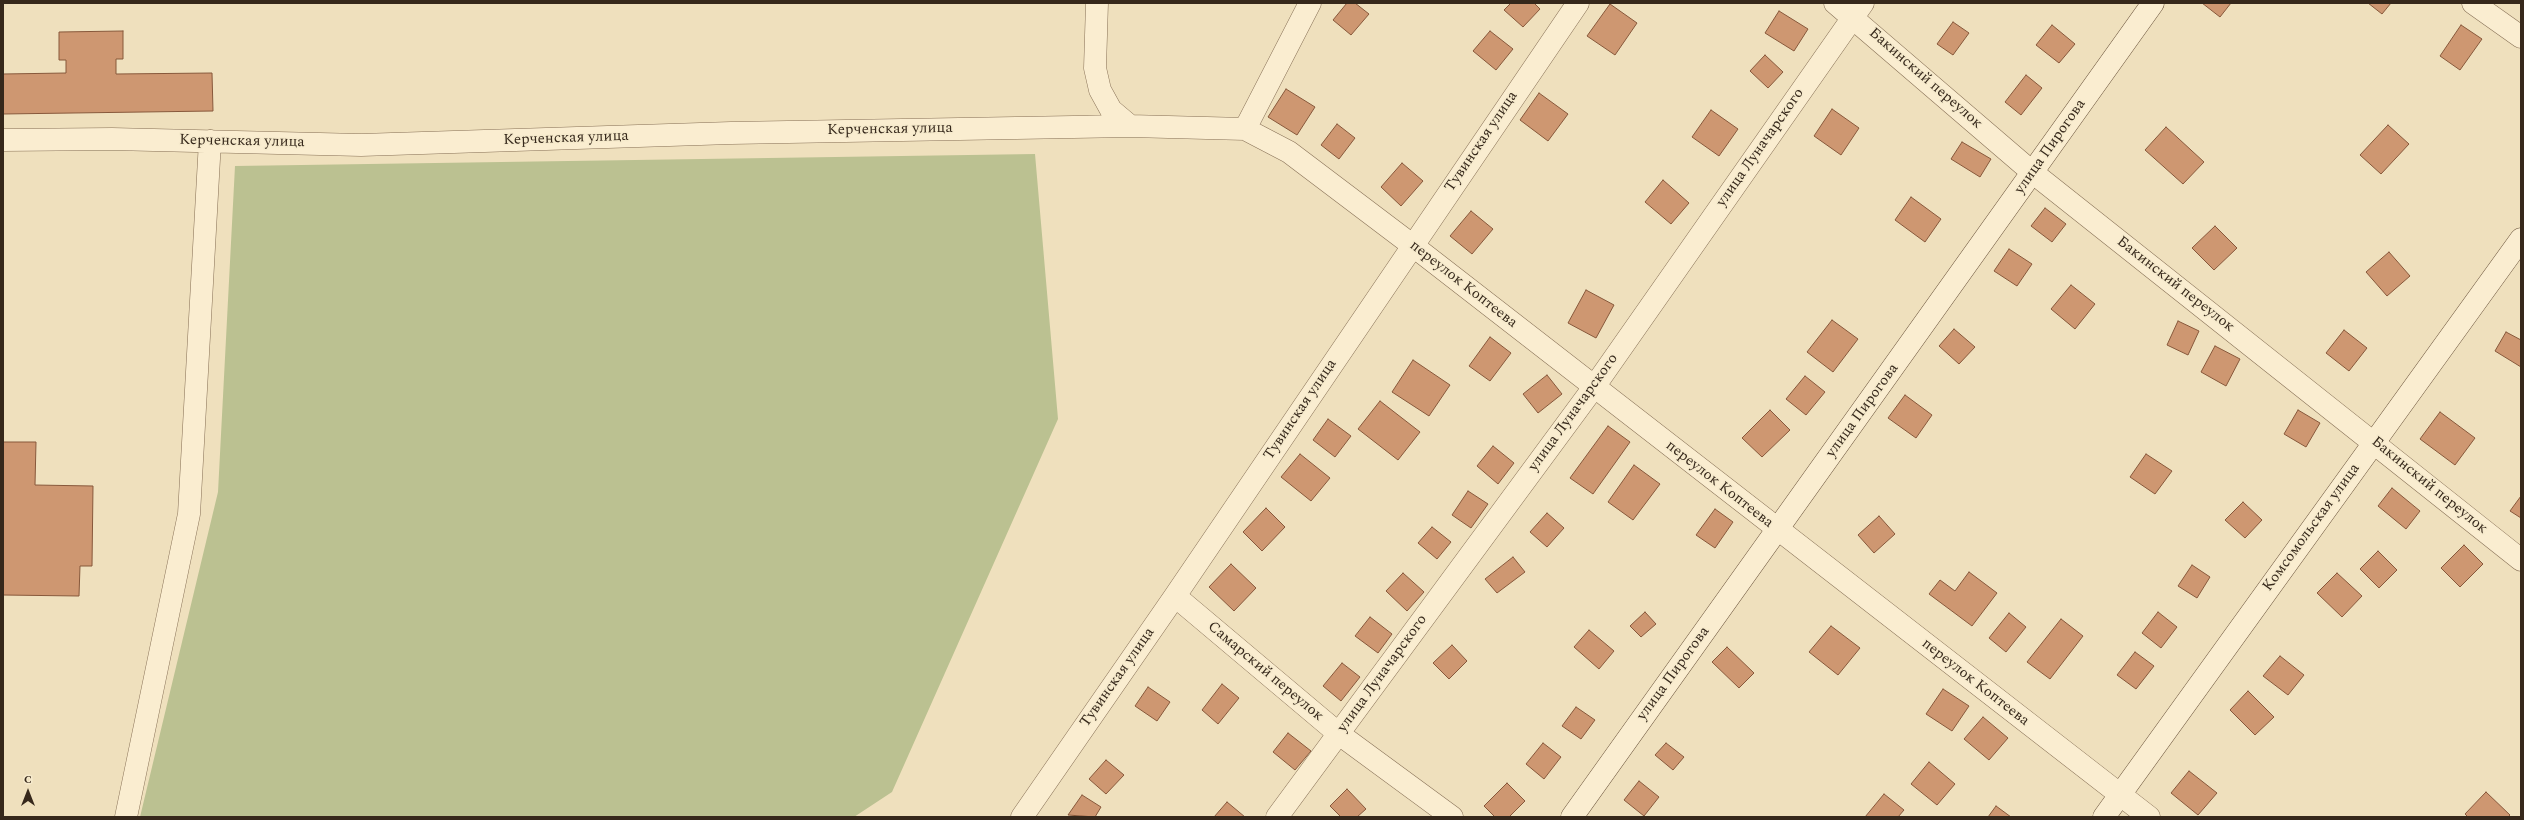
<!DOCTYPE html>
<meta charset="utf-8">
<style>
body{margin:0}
#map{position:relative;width:2524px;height:820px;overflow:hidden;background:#efe0bd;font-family:Spectral,serif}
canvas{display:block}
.frame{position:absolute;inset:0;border:4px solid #36281b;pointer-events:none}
.north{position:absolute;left:8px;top:772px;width:40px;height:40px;-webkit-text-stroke:3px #f6eacc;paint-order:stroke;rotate:0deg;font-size:11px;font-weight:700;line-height:16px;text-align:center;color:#36281b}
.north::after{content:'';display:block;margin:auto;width:14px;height:18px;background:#36281b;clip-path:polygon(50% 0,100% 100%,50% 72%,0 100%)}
</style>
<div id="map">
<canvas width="2524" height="820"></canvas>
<div class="frame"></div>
<div class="north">С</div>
</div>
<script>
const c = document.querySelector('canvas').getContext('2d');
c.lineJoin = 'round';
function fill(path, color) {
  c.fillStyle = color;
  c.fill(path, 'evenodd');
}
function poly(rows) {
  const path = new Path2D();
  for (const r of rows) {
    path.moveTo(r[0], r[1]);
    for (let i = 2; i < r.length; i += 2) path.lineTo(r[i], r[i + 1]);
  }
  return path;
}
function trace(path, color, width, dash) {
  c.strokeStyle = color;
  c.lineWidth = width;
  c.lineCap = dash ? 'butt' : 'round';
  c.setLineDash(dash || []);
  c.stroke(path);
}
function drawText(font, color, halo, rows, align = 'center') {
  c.font = font + ' Spectral,serif';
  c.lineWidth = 3;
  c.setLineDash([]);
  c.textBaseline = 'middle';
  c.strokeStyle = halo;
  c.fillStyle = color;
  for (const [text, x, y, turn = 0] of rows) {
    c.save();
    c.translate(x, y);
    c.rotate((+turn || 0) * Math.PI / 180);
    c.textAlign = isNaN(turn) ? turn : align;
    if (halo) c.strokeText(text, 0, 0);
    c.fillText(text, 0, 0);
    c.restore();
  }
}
fill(poly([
 [1035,154,1058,419,892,792,854,817,140,817,218,492,235,166]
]), '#bbc191');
const building = poly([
 [1347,3,1355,3,1369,14,1351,35,1333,20,1347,3],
 [1511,3,1534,3,1540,9,1523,27,1504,10,1511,3],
 [2202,3,2231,3,2220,17,2202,3],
 [2368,3,2391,3,2382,14,2368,3],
 [1610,4,1637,23,1615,55,1587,36,1610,4],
 [1779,11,1808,29,1794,51,1765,33,1779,11],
 [1953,22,1969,33,1953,55,1937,44,1953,22],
 [2052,25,2075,44,2059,63,2036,45,2052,25],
 [2461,25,2482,39,2460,70,2440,56,2461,25],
 [123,31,123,59,116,59,116,74,212,73,213,111,3,114,3,74,66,73,66,60,59,60,59,32,123,31],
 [1490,31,1513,49,1496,70,1473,51,1490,31],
 [1765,55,1783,72,1768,88,1750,71,1765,55],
 [2026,75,2042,88,2021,115,2005,102,2026,75],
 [1286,89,1315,107,1297,135,1268,117,1286,89],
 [1539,93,1568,114,1548,141,1520,120,1539,93],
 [1832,109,1859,128,1841,155,1814,136,1832,109],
 [1711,110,1738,129,1719,156,1692,137,1711,110],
 [1337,124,1355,138,1339,159,1321,145,1337,124],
 [2388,125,2409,144,2381,174,2360,155,2388,125],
 [2166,127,2204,162,2183,184,2145,150,2166,127],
 [1962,142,1991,159,1980,177,1951,159,1962,142],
 [1402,163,1423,181,1401,206,1381,187,1402,163],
 [1663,180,1689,203,1671,224,1645,202,1663,180],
 [1911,197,1941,219,1925,242,1895,220,1911,197],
 [2045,208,2066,224,2052,242,2031,226,2045,208],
 [1471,211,1493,229,1472,254,1450,236,1471,211],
 [2215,226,2237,248,2214,270,2192,248,2215,226],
 [2009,249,2032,264,2017,286,1994,271,2009,249],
 [2389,252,2410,276,2387,296,2366,272,2389,252],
 [2071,285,2095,304,2075,329,2051,309,2071,285],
 [1586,290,1614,305,1596,338,1568,323,1586,290],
 [1832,320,1858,339,1833,372,1807,352,1832,320],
 [2178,321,2199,331,2188,355,2167,345,2178,321],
 [1954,329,1975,347,1959,364,1939,346,1954,329],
 [2344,330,2367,348,2349,371,2326,353,2344,330],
 [2506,332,2521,340,2521,367,2495,351,2506,332],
 [1490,337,1511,353,1490,381,1469,366,1490,337],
 [2215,346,2240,359,2226,386,2201,372,2215,346],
 [1413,360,1450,385,1429,416,1392,392,1413,360],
 [1547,375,1562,394,1538,413,1523,394,1547,375],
 [1805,376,1825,392,1806,415,1786,399,1805,376],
 [1905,395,1932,415,1916,438,1888,418,1905,395],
 [1380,401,1420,432,1398,460,1358,429,1380,401],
 [1770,410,1790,430,1762,457,1742,438,1770,410],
 [2298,410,2320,423,2306,447,2284,434,2298,410],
 [2440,412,2475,438,2455,465,2420,439,2440,412],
 [1328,419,1351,436,1335,457,1313,440,1328,419],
 [1608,426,1630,442,1593,494,1570,478,1608,426],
 [3,442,36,442,35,485,93,486,92,566,80,566,79,596,3,595,3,442],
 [1493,446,1514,463,1498,484,1477,466,1493,446],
 [1300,454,1330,478,1311,501,1281,477,1300,454],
 [2146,454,2172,471,2155,494,2130,477,2146,454],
 [1634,465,1660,484,1633,520,1608,502,1634,465],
 [2392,488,2420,511,2406,529,2378,506,2392,488],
 [1468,491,1488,504,1471,528,1452,515,1468,491],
 [2521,496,2521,518,2510,511,2521,496],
 [2243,502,2262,520,2245,538,2225,520,2243,502],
 [1266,508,1285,527,1262,551,1243,532,1266,508],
 [1715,509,1733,522,1715,548,1696,535,1715,509],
 [1547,513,1564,528,1547,547,1530,532,1547,513],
 [1879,516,1895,534,1874,553,1858,535,1879,516],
 [1432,527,1451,542,1437,559,1418,543,1432,527],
 [2464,545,2483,564,2460,587,2441,568,2464,545],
 [2378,551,2397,570,2379,588,2360,569,2378,551],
 [1513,557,1525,572,1497,593,1485,579,1513,557],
 [1231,564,1256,588,1234,611,1209,587,1231,564],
 [2192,565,2210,577,2197,598,2178,586,2192,565],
 [1969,572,1997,593,1972,626,1929,594,1940,580,1955,591,1969,572],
 [1403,573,1424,592,1407,611,1386,591,1403,573],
 [2337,573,2362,596,2342,617,2317,593,2337,573],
 [1645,612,1656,624,1641,637,1630,626,1645,612],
 [2158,612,2177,627,2161,648,2142,633,2158,612],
 [2009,613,2026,627,2006,652,1989,638,2009,613],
 [1370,617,1392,634,1378,653,1355,636,1370,617],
 [2061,619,2083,636,2050,679,2027,662,2061,619],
 [1831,626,1860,648,1838,675,1809,652,1831,626],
 [1589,630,1614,651,1599,669,1574,647,1589,630],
 [1452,645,1467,661,1449,679,1433,663,1452,645],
 [1727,647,1754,673,1739,688,1712,662,1727,647],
 [2135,652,2154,666,2136,689,2117,675,2135,652],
 [2280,656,2304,675,2288,695,2263,676,2280,656],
 [1342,663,1360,677,1341,701,1323,686,1342,663],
 [1222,684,1239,698,1218,724,1202,710,1222,684],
 [1148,687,1170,702,1157,721,1135,706,1148,687],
 [1943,689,1969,706,1952,731,1926,714,1943,689],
 [2248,691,2274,717,2255,735,2230,710,2248,691],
 [1576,707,1595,720,1581,739,1562,726,1576,707],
 [1983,717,2008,738,1989,760,1964,739,1983,717],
 [1288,733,1311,751,1295,770,1273,752,1288,733],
 [1543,743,1561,757,1544,779,1526,764,1543,743],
 [1666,743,1684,757,1673,770,1655,755,1666,743],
 [1106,760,1124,775,1106,794,1089,779,1106,760],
 [1929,762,1955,784,1937,805,1911,784,1929,762],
 [2189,771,2217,793,2198,815,2171,793,2189,771],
 [1639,781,1659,797,1644,816,1624,800,1639,781],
 [1507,783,1525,801,1509,817,1495,817,1484,806,1507,783],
 [1347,789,1366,809,1357,817,1341,817,1330,806,1347,789],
 [2486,792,2510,815,2508,817,2468,817,2465,814,2486,792],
 [1884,794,1904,810,1898,817,1865,817,1884,794],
 [1082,795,1101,807,1095,817,1068,815,1082,795],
 [1227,802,1245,817,1214,817,1227,802],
 [1996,806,2011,817,1988,817,1996,806]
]);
fill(building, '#ce9771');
trace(building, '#87583b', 1);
const minor = poly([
 [1097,3,1095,68,1100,90,1111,110,1130,126,1245,129,1289,152,1412,245,2149,817],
 [1835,3,2032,172,2521,560],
 [2473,3,2521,37],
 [1245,129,1310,3],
 [3,140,112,139,361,145,731,133,1130,126],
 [1175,596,1339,734,1452,817],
 [126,817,189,514,210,141],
 [1022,817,1175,596,1578,3],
 [1277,817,1594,387,1863,3]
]);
const secondary = poly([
 [1572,817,2153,3],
 [2104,817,2521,239]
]);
trace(minor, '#877056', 23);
trace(secondary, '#685139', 23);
trace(minor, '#faedd0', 22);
trace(secondary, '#faedd0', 22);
drawText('15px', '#36281b', '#f6eacc', [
 ["Бакинский переулок",1925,79,41],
 ["Керченская улица",890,130,-1],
 ["Керченская улица",566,139,-2],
 ["Керченская улица",242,142,1],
 ["Тувинская улица",1482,142,-56],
 ["улица Пирогова",2051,147,-55],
 ["улица Луначарского",1761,148,-55],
 ["переулок Коптеева",1463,285,38],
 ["Бакинский переулок",2175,285,38],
 ["Тувинская улица",1301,410,-56],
 ["улица Пирогова",1863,411,-54],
 ["улица Луначарского",1574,413,-54],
 ["переулок Коптеева",1719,485,38],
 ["Бакинский переулок",2429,486,39],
 ["Комсомольская улица",2312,528,-54],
 ["Самарский переулок",1265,672,40],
 ["улица Луначарского",1383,674,-54],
 ["улица Пирогова",1674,674,-54],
 ["Тувинская улица",1118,678,-55],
 ["переулок Коптеева",1975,683,38]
]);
</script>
